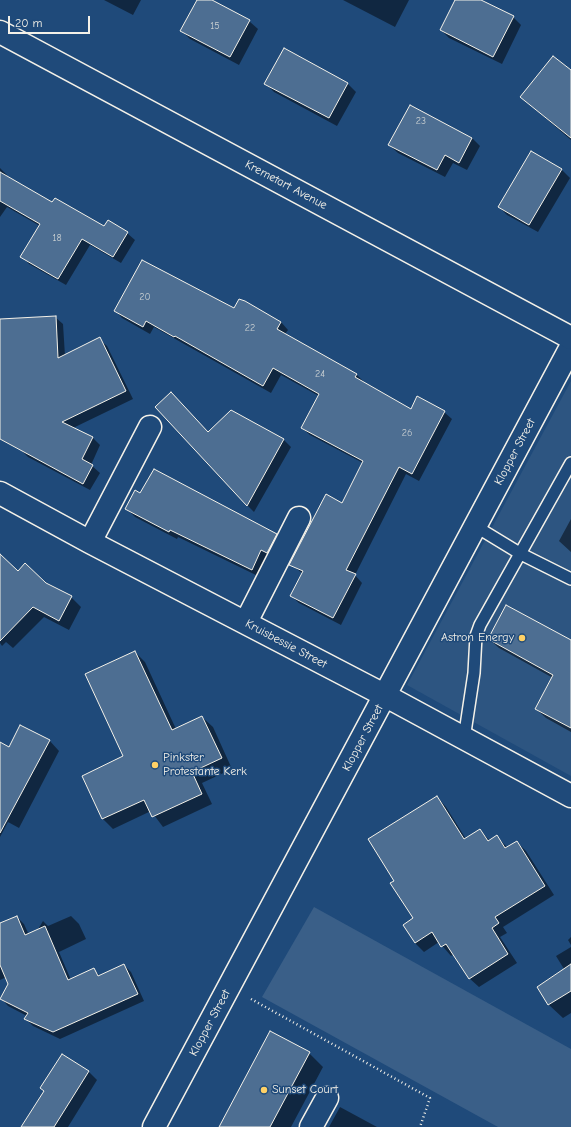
<!DOCTYPE html>
<style>
body{margin:0}
#map{position:relative;width:571px;height:1127px;overflow:hidden;background:#1f4a7a;font-family:"Comic Neue",sans-serif}
canvas{display:block}
.scale{position:absolute;left:8px;top:16px;width:82px;height:18px;box-sizing:border-box;border:2px solid #f4f1e8;border-top:0;padding-left:5px;font-size:12px;line-height:14px;white-space:nowrap;color:#f4f1e8;-webkit-text-stroke:3px #1f4a7a;paint-order:stroke}
</style>
<div id="map">
<canvas width="571" height="1127"></canvas>
<div class="scale">20 m</div>
</div>
<script>
const c = document.querySelector('canvas').getContext('2d');
c.lineJoin = 'round';
function fill(path, color) {
  c.fillStyle = color;
  c.fill(path, 'evenodd');
}
function poly(rows) {
  const path = new Path2D();
  for (const r of rows) {
    path.moveTo(r[0], r[1]);
    for (let i = 2; i < r.length; i += 2) path.lineTo(r[i], r[i + 1]);
  }
  return path;
}
function trace(path, color, width, dash) {
  c.strokeStyle = color;
  c.lineWidth = width;
  c.lineCap = dash ? 'butt' : 'round';
  c.setLineDash(dash || []);
  c.stroke(path);
}
function drawText(font, color, halo, rows, align = 'center') {
  c.font = font + ' "Comic Neue",sans-serif';
  c.lineWidth = 3;
  c.setLineDash([]);
  c.textBaseline = 'middle';
  c.strokeStyle = halo;
  c.fillStyle = color;
  for (const [text, x, y, turn = 0] of rows) {
    c.save();
    c.translate(x, y);
    c.rotate((+turn || 0) * Math.PI / 180);
    c.textAlign = isNaN(turn) ? turn : align;
    if (halo) c.strokeText(text, 0, 0);
    c.fillText(text, 0, 0);
    c.restore();
  }
}
fill(poly([
 [571,381,571,776,407,685]
]), '#2d5581');
fill(poly([
 [314,907,571,1049,571,1127,498,1127,262,997]
]), '#3a5f88');
fill(poly([
 [104,0,141,0,133,15],
 [198,0,210,0,249,21,258,29,239,65,190,39,182,31],
 [343,0,409,0,395,27],
 [456,0,479,0,513,17,521,25,502,64,449,38,441,30],
 [285,49,348,84,356,92,337,126,274,92,266,84],
 [571,71,571,140,521,97],
 [472,138,480,146,467,170,453,163,445,177,398,153,389,145],
 [531,153,562,170,570,178,538,232,507,215,499,207],
 [0,168,7,175,6,177,53,204,104,228,127,233,135,240,121,263,90,245,66,285,29,264,22,256,40,226,7,207,0,217],
 [235,309,281,322,288,330,285,334,356,374,364,382,363,383,411,410,444,412,452,419,419,481,406,474,355,575,362,583,341,625,299,603,291,596,303,574,291,564,342,504,363,463,310,435,302,428,319,396,281,375,271,393,154,327,150,334,122,318,115,310],
 [55,317,63,324,65,356,99,339,107,346,133,399,73,428,93,438,100,445,91,465,100,473,90,490,28,457,21,450,0,439,0,320],
 [231,411,284,440,291,447,254,512,247,505,208,433],
 [141,494,276,535,284,543,260,577,178,537,177,539,135,517,127,509],
 [571,519,571,552,559,541],
 [18,572,46,583,71,597,81,607,69,630,44,617,13,648,6,642,2,646,0,643,0,573],
 [489,639,571,642,571,732,546,718,536,709,553,678,499,648],
 [135,652,145,662,176,729,202,717,213,727,232,769,202,783,212,804,163,827,151,811,113,829,103,819,83,776,125,756],
 [49,740,59,751,19,828,8,822,0,837,0,743,9,748],
 [437,797,446,807,466,839,480,830,490,841,497,837,508,848,517,842,526,851,554,895,503,927,507,933,500,937,517,963,479,987,469,978,454,954,451,956,439,942,424,952,415,943,415,919,395,881],
 [71,916,79,924,86,939,59,952,71,980,94,970,100,976,124,965,131,972,144,1001,60,1039,33,1026,26,1019,27,1016,8,1006,1,998,15,973,0,980,0,924,17,917,24,924,29,935,37,931,43,921,48,926],
 [571,937,571,945,568,940],
 [571,947,571,1013,563,1018,549,1005,538,987,564,969,556,956],
 [309,1053,323,1067,291,1127,220,1127],
 [62,1055,89,1072,97,1080,68,1127,22,1127,45,1091],
 [340,1107,377,1127,329,1127]
]), '#0007');
const building = poly([
 [197,0,212,0,250,20,230,57,180,31,197,0],
 [455,0,481,0,514,16,493,57,440,30,455,0],
 [284,48,348,83,329,118,264,84,284,48],
 [553,56,571,70,571,138,520,97,553,56],
 [410,105,472,138,459,163,445,155,437,170,388,145,410,105],
 [531,151,562,169,529,225,498,207,531,151],
 [0,172,52,202,55,198,104,226,108,220,128,232,113,257,82,239,58,279,20,257,40,224,0,201,0,172],
 [142,260,234,308,239,299,245,301,281,322,277,329,357,374,355,377,411,409,417,396,445,411,412,474,399,467,346,570,356,574,333,618,290,596,303,571,289,565,326,494,342,503,363,461,301,428,319,394,273,368,263,386,175,336,174,337,146,321,143,327,114,311,142,260],
 [56,316,58,358,100,337,126,391,62,422,93,437,82,459,93,465,83,484,0,439,0,319,56,316],
 [171,392,208,432,231,410,284,439,247,506,155,407,171,392],
 [154,469,277,534,267,553,261,550,252,570,170,530,169,532,125,509,135,490,140,493,154,469],
 [0,554,18,571,25,563,46,583,72,596,59,621,33,607,0,641,0,554],
 [506,605,571,640,571,728,535,709,553,675,488,639,506,605],
 [135,651,172,730,202,716,222,758,192,772,202,794,152,817,144,800,102,819,82,776,123,756,85,674,135,651],
 [20,725,50,740,0,833,0,742,9,747,20,725],
 [437,796,464,839,480,829,488,841,497,835,505,848,517,841,545,886,495,917,499,923,492,928,508,954,469,979,446,944,441,947,432,932,415,943,403,925,413,918,390,883,394,881,368,839,437,796],
 [17,916,25,935,45,926,68,980,94,968,98,976,124,964,138,994,53,1032,24,1019,28,1013,0,999,8,984,0,965,0,923,17,916],
 [571,964,571,991,548,1005,537,987,571,964],
 [270,1031,310,1052,270,1127,219,1127,270,1031],
 [62,1054,89,1071,54,1127,21,1127,44,1091,40,1088,62,1054]
]);
fill(building, '#4d6e92');
trace(building, '#f4f1e8', 1);
const service = poly([
 [475,526,521,554,571,579],
 [464,739,474,673,476,636,480,625,571,463]
]);
const minor = poly([
 [0,493,90,542,386,696,571,796],
 [90,542,150,427],
 [246,622,299,518],
 [154,1127,571,347],
 [311,1127,327,1098]
]);
const tertiary = poly([
 [0,32,571,338]
]);
trace(service, '#f4f1e8', 14);
trace(minor, '#f4f1e8', 25);
trace(tertiary, '#f4f1e8', 25);
trace(poly([
 [251,999,430,1098,420,1127]
]), '#f4f1e8', 2.5, [1, 3]);
trace(service, '#1f4a7a', 11);
trace(minor, '#1f4a7a', 22);
trace(tertiary, '#1f4a7a', 22);
for (const [x, y, r, color] of [
 [522,638,4,"#ffd166"],
 [155,765,4,"#ffd166"],
 [264,1090,4,"#ffd166"]
]) {
  const dot = new Path2D();
  dot.arc(x, y, r, 0, 2 * Math.PI);
  c.fillStyle = color;
  c.fill(dot);
  trace(dot, '#1f4a7a', 1.5);
}
drawText('10px', '#cad0d2', null, [
 ["15",215,26],
 ["23",421,121],
 ["18",57,238],
 ["20",145,297],
 ["22",250,328],
 ["24",320,374],
 ["26",407,433]
]);
drawText('12px', '#f4f1e8', '#1f4a7a', [
 ["Kremetart Avenue",286,185,28],
 ["Klopper Street",515,452,-62],
 ["Kruisbessie Street",286,644,28],
 ["Klopper Street",363,738,-62],
 ["Klopper Street",210,1023,-62]
]);
drawText('12px', '#f4f1e8', '#1f4a7a', [
 ["Astron Energy",514,638,"right"],
 ["Pinkster",163,758],
 ["Protestante Kerk",163,772],
 ["Sunset Court",272,1090]
], 'left');
</script>
